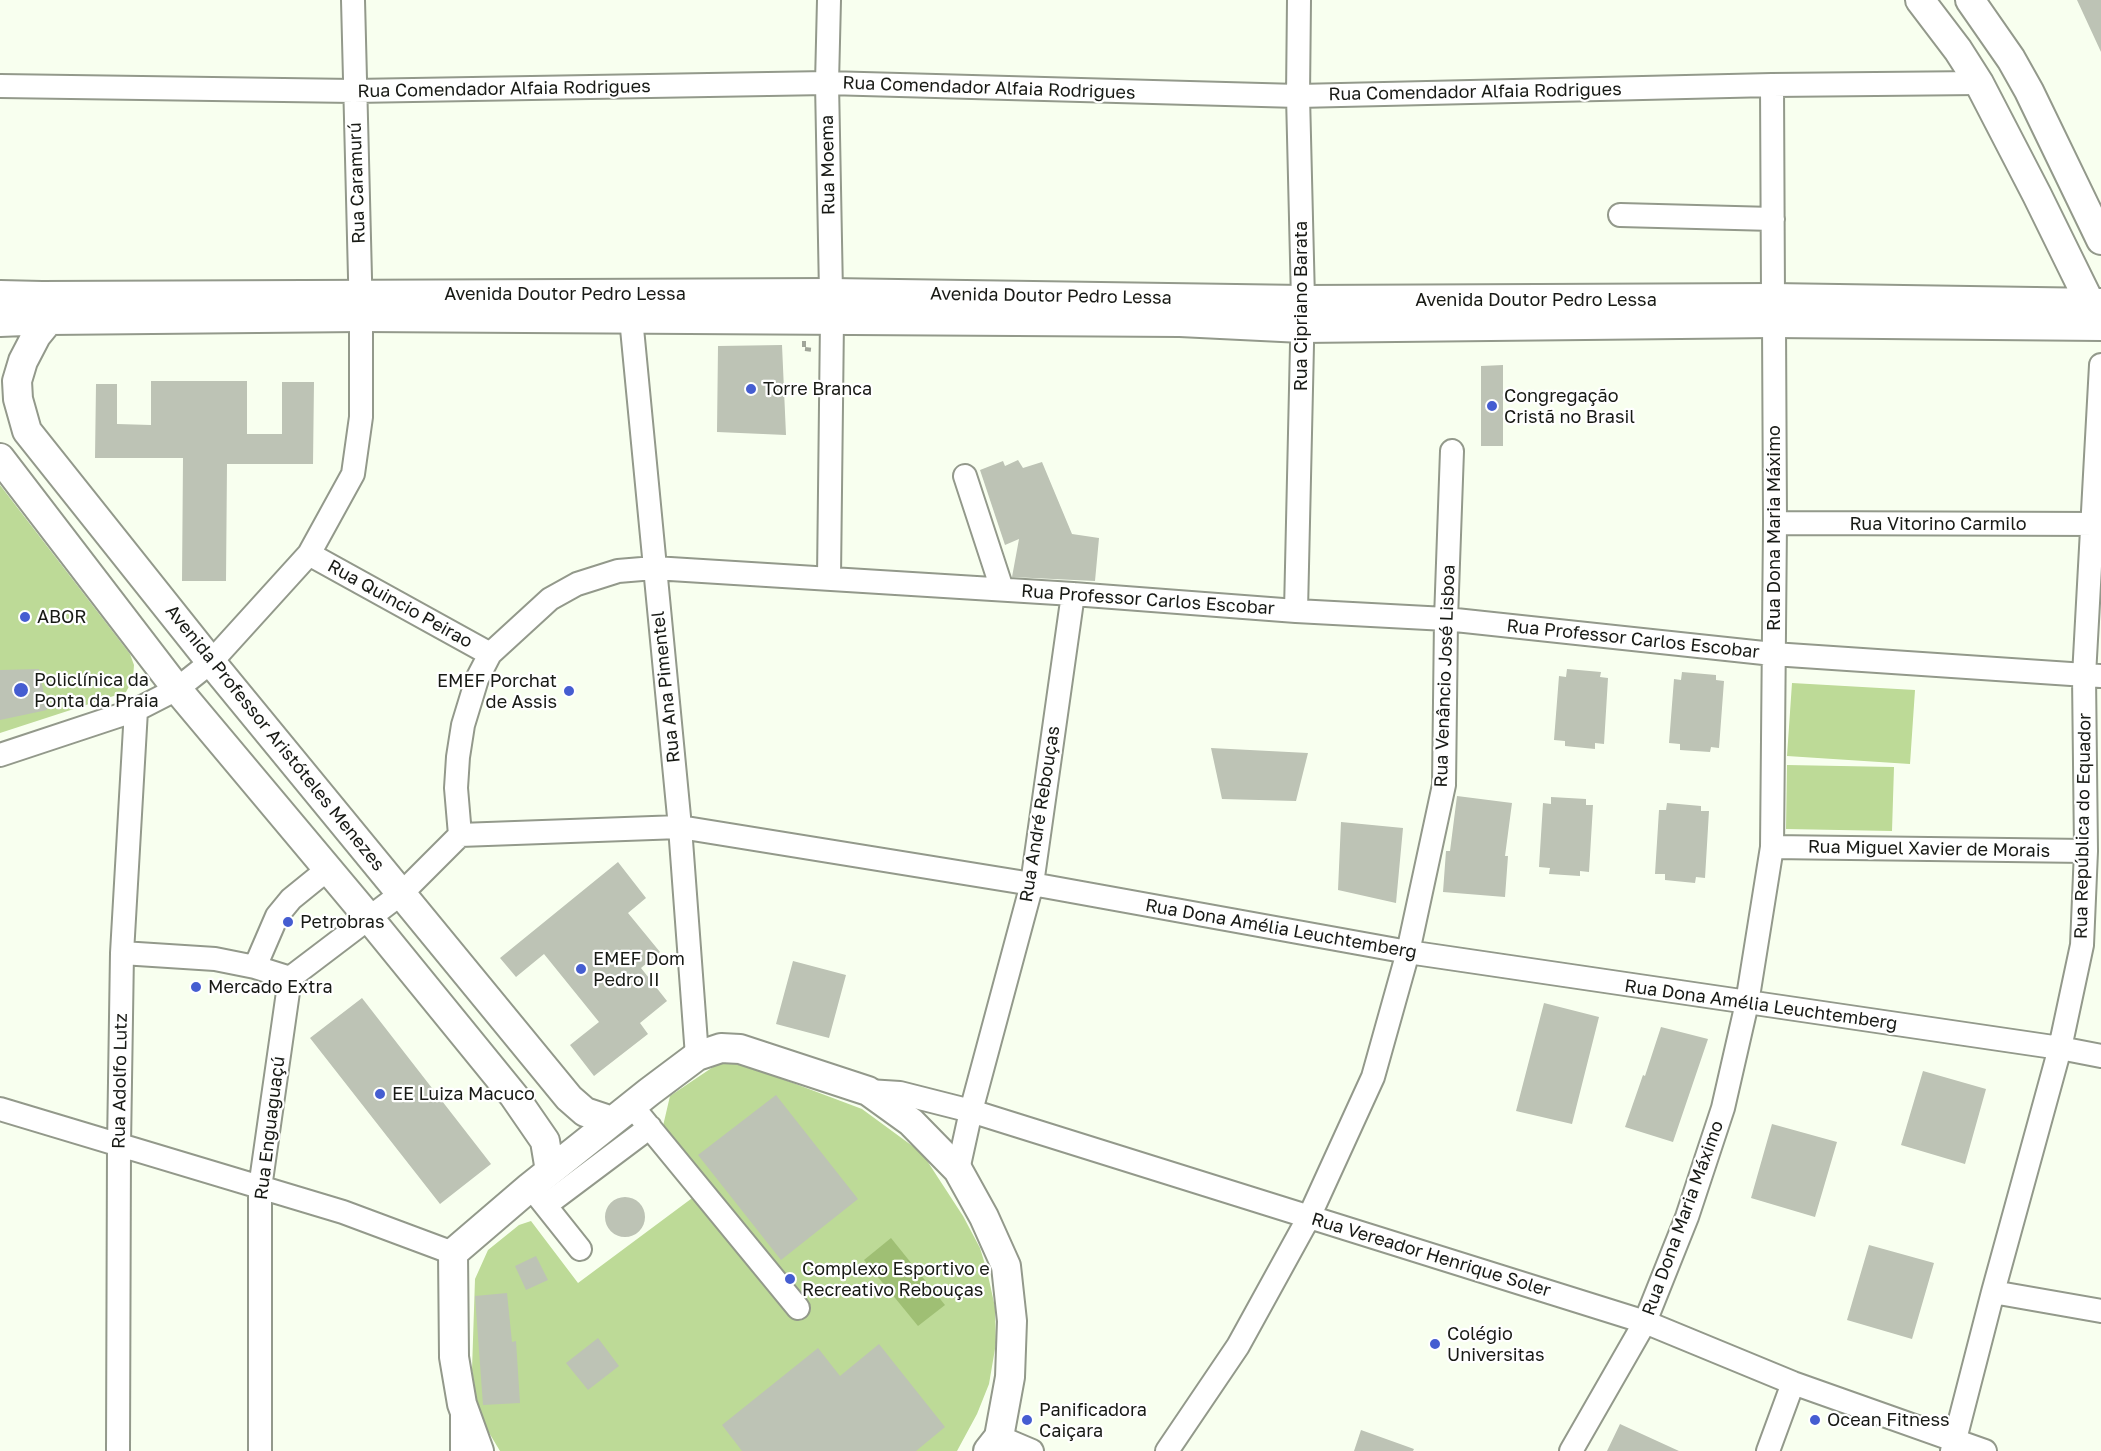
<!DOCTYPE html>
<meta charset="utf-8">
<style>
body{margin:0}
canvas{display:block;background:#f8ffef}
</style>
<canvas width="2101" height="1451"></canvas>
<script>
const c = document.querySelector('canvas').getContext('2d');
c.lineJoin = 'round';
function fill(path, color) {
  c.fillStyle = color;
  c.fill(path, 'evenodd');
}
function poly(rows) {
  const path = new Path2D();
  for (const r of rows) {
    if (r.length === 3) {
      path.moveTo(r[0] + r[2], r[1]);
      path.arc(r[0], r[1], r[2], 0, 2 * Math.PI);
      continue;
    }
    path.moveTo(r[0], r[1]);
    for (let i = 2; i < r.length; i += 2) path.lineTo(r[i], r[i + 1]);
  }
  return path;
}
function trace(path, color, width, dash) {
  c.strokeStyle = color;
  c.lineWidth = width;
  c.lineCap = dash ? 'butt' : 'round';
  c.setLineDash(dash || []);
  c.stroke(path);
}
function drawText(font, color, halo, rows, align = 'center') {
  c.font = font + ' "Golos Text",sans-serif';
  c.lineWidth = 4.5;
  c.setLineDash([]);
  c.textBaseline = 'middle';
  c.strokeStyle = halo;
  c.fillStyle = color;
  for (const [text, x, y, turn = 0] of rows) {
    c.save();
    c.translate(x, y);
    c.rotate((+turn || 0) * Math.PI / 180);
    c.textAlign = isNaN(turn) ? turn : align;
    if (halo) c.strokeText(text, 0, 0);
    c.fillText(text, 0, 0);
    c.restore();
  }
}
fill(poly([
 [0,485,130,654,134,665,133,679,126,692,0,733],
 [1792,683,1915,690,1910,764,1787,756],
 [1787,765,1894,767,1892,831,1786,829],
 [730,1062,777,1077,862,1109,922,1153,963,1216,980,1248,987,1271,995,1307,996,1343,989,1384,977,1414,957,1451,500,1451,488,1431,477,1401,472,1370,475,1279,488,1250,519,1225,531,1221,578,1283,707,1187,663,1126,670,1096,716,1065]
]), '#bdda97');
fill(poly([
 [891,1238,945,1305,918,1326,864,1260]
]), '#9fbf74');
fill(poly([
 [2077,0,2101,0,2101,52],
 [782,345,786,435,717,432,718,346],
 [1503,365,1503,446,1481,446,1481,366],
 [151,381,247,381,247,434,282,434,282,382,314,382,313,464,227,464,226,581,182,581,183,458,95,458,96,384,117,384,117,424,151,425],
 [1018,460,1023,468,1042,462,1072,534,1099,538,1095,581,1012,577,1019,539,1005,545,980,470,1003,461,1005,466],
 [39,669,47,710,0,720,0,670],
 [1567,669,1601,672,1600,677,1608,678,1604,744,1595,743,1595,749,1565,746,1565,741,1554,740,1559,676,1566,677],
 [1682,672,1716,675,1716,680,1724,681,1719,748,1711,747,1710,752,1680,750,1680,744,1669,743,1674,679,1681,680],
 [1211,748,1308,753,1296,801,1222,799],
 [1457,796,1512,803,1505,856,1508,856,1505,897,1443,892,1446,851,1450,851],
 [1551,797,1586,799,1586,805,1593,805,1589,872,1580,871,1580,876,1549,874,1550,868,1539,867,1543,803,1551,804],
 [1667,803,1701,806,1701,811,1709,811,1705,878,1696,877,1695,883,1665,880,1665,874,1655,874,1659,810,1666,810],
 [1341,822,1403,828,1396,903,1338,890],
 [618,862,646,898,628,913,660,952,641,968,667,1001,640,1023,648,1034,594,1076,570,1045,599,1022,544,954,516,977,500,958],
 [793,961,846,975,829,1038,776,1024],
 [362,998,491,1164,440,1204,310,1038],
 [1544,1003,1599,1017,1572,1124,1516,1111],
 [1661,1027,1708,1039,1673,1142,1625,1127,1643,1075,1645,1076],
 [1923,1071,1986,1089,1965,1164,1901,1145],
 [776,1095,858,1199,781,1260,698,1155],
 [1772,1124,1837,1142,1815,1217,1751,1198],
 [625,1217,20],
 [1869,1245,1934,1263,1912,1339,1847,1320],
 [536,1256,548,1280,526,1290,515,1266],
 [507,1293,512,1342,516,1341,520,1403,483,1405,475,1296],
 [598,1338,619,1366,588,1390,566,1363],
 [879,1344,945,1427,916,1451,742,1451,722,1425,818,1348,840,1376],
 [1620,1424,1679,1451,1607,1451],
 [1361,1430,1414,1449,1413,1451,1354,1451]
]), '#bdc3b5');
const minor = poly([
 [829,0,827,83,831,293],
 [1772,85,1773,298],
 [0,86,354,91,827,83,1298,96,1772,85,1979,83],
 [1620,215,1773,219],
 [631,318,680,827,697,1056],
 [965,476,1002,589],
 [1775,523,2101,524],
 [309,554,490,654],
 [829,577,832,319],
 [1296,611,1303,300,1298,96,1299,0],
 [0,755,136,710,177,689,211,662,309,554,353,474,361,417,361,317,353,0],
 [460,835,456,788,458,757,463,725,477,679,490,654,550,599,577,584,618,571,654,568,1073,594,1296,611,1446,619,1773,654,2101,676],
 [460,835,680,827,1032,884,1408,952,2060,1048,2101,1056],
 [1772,847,2086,851],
 [122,953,215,959,255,967,290,978],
 [255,967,277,916,291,899,328,869],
 [868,1091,900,1093,971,1111,1645,1322,1793,1383,1985,1451],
 [632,1106,798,1308],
 [0,1109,343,1212,453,1253],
 [958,1170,971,1111,1032,884,1073,594],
 [537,1195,580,1249],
 [546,1205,650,1127],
 [1993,1292,2101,1311],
 [462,1414,462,1451],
 [999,1437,1032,1451],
 [118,1451,119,1146,122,953,136,710],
 [260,1451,260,1188,290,978,402,893,460,835],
 [1167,1451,1238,1346,1309,1217,1373,1077,1408,952,1444,785,1446,619,1452,451],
 [1571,1451,1645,1322,1687,1217,1723,1108,1747,1003,1772,847,1775,523,1774,323],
 [1768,1451,1793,1383],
 [1952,1451,1993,1292,2060,1048,2082,945,2086,851,2084,676,2101,365]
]);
const major = poly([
 [1920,0,1958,50,1979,83,2037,195,2097,317],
 [1970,0,2011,59,2029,91,2101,240],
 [0,295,42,296,831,293,1303,300,1773,298,2101,303],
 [49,320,36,336,23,361,17,381,18,399,27,431,211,662,569,1098,585,1112,612,1121],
 [0,322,49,320,361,317,1180,322,1302,328,1774,323,2101,326],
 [0,458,177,689,369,918,514,1096,545,1141,550,1171],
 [479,1451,462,1404,454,1357,453,1253,530,1187,649,1092,697,1056,721,1048,740,1049,868,1091,911,1122,958,1170,984,1217,1006,1266,1012,1321,1010,1377,999,1437,988,1451]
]);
trace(minor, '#93998b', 26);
trace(major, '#93998b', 32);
trace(poly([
 [804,341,804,349,813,350]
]), '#a0a599', 4, [6, 3]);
trace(minor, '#fff', 22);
trace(major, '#fff', 28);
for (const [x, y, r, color] of [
 [751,389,6,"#455dd1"],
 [1492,406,6,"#455dd1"],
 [25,617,6,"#455dd1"],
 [21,690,8,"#455dd1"],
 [569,691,6,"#455dd1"],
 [288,922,6,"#455dd1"],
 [581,969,6,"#455dd1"],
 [196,987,6,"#455dd1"],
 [380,1094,6,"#455dd1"],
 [790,1279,6,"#455dd1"],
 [1435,1344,6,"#455dd1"],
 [1027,1420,6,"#455dd1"],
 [1815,1420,6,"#455dd1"]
]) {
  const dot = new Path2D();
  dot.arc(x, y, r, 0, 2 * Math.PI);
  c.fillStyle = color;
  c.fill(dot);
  trace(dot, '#fff', 2);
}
drawText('18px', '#181a15', '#fff', [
 ["Rua Comendador Alfaia Rodrigues",989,88,2],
 ["Rua Comendador Alfaia Rodrigues",504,89,-1],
 ["Rua Comendador Alfaia Rodrigues",1475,92,-1],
 ["Rua Moema",828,165,-91],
 ["Rua Caramurú",357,183,-92],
 ["Avenida Doutor Pedro Lessa",565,294],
 ["Avenida Doutor Pedro Lessa",1051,296,1],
 ["Avenida Doutor Pedro Lessa",1536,300],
 ["Rua Cipriano Barata",1301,306,-90],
 ["Rua Vitorino Carmilo",1938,524],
 ["Rua Dona Maria Máximo",1774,528,-90],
 ["Rua Professor Carlos Escobar",1148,600,4],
 ["Rua Quincio Peirao",400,604,29],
 ["Rua Professor Carlos Escobar",1633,639,6],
 ["Rua Venâncio José Lisboa",1445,676,-88],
 ["Rua Ana Pimentel",666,687,-96],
 ["Avenida Professor Aristóteles Menezes",275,738,51],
 ["Rua André Rebouças",1040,814,-81],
 ["Rua República do Equador",2083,826,-89],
 ["Rua Miguel Xavier de Morais",1929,849,1],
 ["Rua Dona Amélia Leuchtemberg",1281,929,10],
 ["Rua Dona Amélia Leuchtemberg",1761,1005,8],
 ["Rua Adolfo Lutz",120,1081,-89],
 ["Rua Enguaguaçú",270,1128,-83],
 ["Rua Dona Maria Máximo",1683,1218,-70],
 ["Rua Vereador Henrique Soler",1431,1255,17]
]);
drawText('18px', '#181a15', '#fff', [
 ["Torre Branca",763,389],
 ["Congregação",1504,396],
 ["Cristã no Brasil",1504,417],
 ["ABOR",37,617],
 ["Policlínica da",34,680],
 ["Ponta da Praia",34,701],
 ["EMEF Porchat",557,681,"right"],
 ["de Assis",557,702,"right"],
 ["Petrobras",300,922],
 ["EMEF Dom",593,959],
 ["Pedro II",593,980],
 ["Mercado Extra",208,987],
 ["EE Luiza Macuco",392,1094],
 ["Complexo Esportivo e",802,1269],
 ["Recreativo Rebouças",802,1290],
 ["Colégio",1447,1334],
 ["Universitas",1447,1355],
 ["Panificadora",1039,1410],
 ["Caiçara",1039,1431],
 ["Ocean Fitness",1827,1420]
], 'left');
</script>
